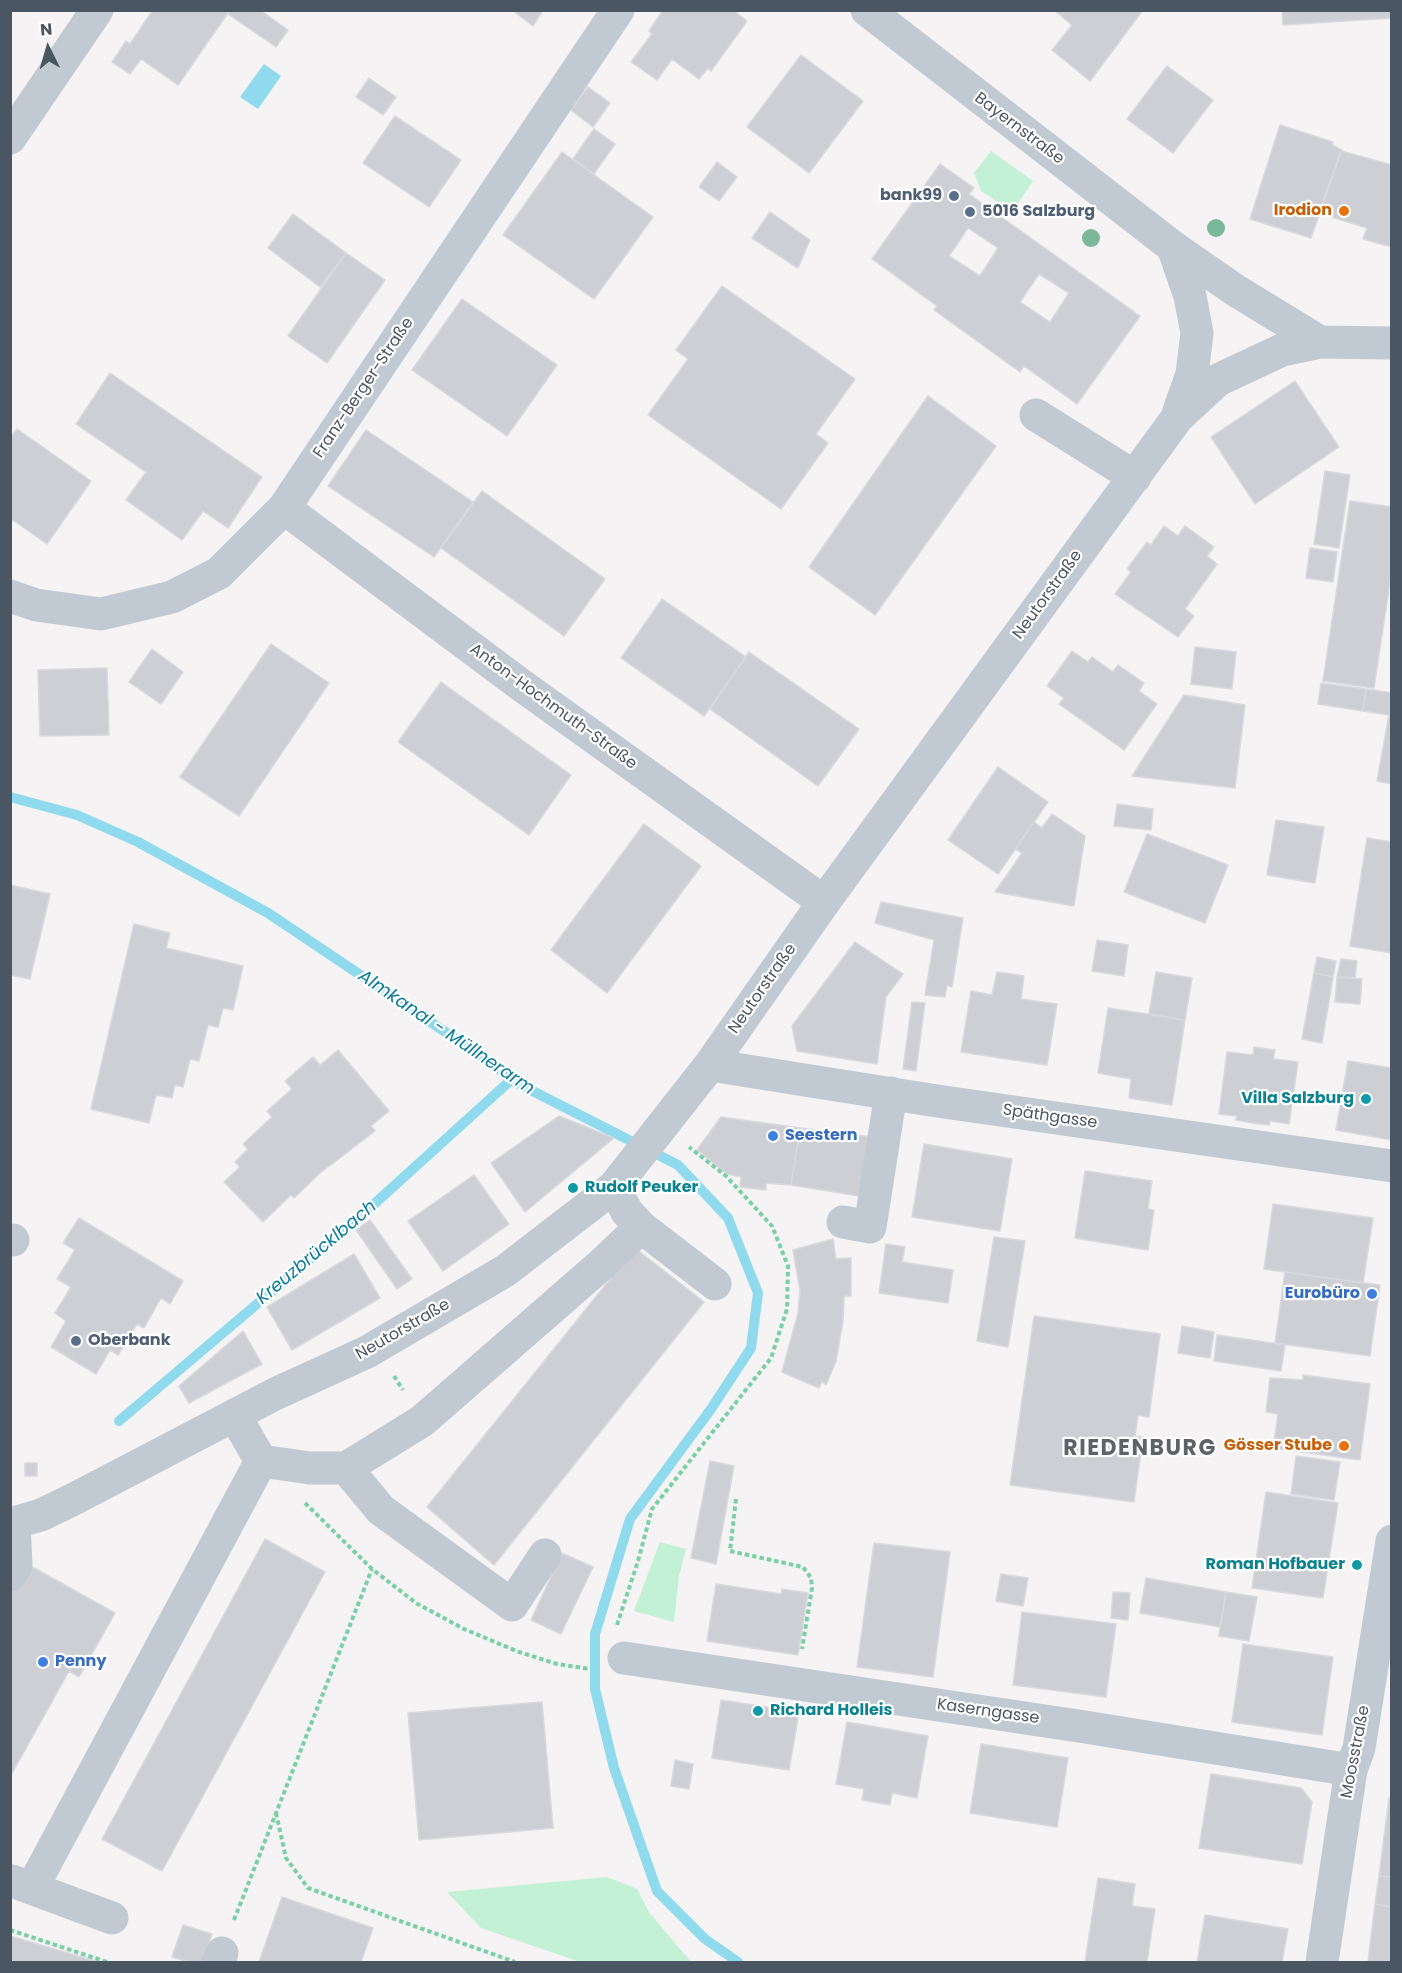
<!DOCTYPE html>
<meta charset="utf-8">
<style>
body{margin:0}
#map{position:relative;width:1402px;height:1973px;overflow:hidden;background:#f5f3f3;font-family:Poppins,sans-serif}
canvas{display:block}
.frame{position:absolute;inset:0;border:12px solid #4a5661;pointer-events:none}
.north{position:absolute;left:18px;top:18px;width:60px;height:60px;-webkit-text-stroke:4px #fff;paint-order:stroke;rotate:355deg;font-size:16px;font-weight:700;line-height:24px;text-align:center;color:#4a5661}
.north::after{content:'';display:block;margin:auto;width:21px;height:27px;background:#4a5661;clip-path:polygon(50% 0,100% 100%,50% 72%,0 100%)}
</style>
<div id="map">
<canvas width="1402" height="1973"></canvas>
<div class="frame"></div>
<div class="north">N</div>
</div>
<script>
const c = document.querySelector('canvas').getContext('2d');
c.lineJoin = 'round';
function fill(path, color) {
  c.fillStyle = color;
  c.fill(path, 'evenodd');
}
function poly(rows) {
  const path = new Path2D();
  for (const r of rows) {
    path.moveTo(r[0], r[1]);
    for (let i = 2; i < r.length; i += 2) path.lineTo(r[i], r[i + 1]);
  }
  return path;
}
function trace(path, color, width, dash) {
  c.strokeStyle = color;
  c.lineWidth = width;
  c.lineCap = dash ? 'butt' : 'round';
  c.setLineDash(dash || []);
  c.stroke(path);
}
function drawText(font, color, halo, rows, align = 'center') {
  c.font = font + ' Poppins,sans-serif';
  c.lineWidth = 4.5;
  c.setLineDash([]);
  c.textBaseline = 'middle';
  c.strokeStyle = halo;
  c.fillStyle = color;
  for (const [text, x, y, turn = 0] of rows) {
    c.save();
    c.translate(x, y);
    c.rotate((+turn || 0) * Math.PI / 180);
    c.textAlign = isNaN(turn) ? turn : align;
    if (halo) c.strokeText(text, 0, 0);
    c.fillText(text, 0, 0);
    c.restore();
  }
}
fill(poly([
 [991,151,1033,181,1014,209,1005,207,981,191,978,183,974,173],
 [660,1542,686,1549,679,1576,674,1622,634,1611],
 [607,1877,637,1889,649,1912,691,1962,580,1962,481,1928,447,1892]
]), '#c3f1d5');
fill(poly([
 [264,64,281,76,258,109,240,97]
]), '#90daee');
trace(poly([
 [10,797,77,815,138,842,268,913,496,1066,511,1080,678,1165,728,1218,758,1293,751,1348,711,1409,630,1519,595,1634,595,1689,614,1768,657,1891,705,1939,738,1962],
 [119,1421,362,1215,511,1080]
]), '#90daee', 10);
const building = poly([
 [153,10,230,10,178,85,141,59,130,74,112,62,126,41,130,44,153,10],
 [230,10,260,10,288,30,276,47,228,14,230,10],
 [512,10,543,10,533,26,512,10],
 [663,10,733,10,747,21,711,71,708,68,699,79,672,59,657,80,631,62,652,34,649,31,663,10],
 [1054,10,1143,10,1090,81,1052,50,1072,25,1054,10],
 [1282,10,1392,10,1392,18,1283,25,1282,10],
 [801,55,863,101,809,173,747,127,801,55],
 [1167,66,1213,100,1173,153,1127,119,1167,66],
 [369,78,396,97,383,115,356,97,369,78],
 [588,87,610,103,593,127,571,110,588,87],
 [395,116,461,160,429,207,363,163,395,116],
 [1280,125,1333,142,1332,145,1342,150,1311,238,1250,219,1280,125],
 [594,129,615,144,594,174,573,159,594,129],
 [1341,151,1392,165,1392,247,1363,239,1367,228,1319,213,1341,151],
 [562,152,653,217,594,299,503,235,562,152],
 [717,162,737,177,719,201,699,187,717,162],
 [940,164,974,188,969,194,1140,316,1077,404,1024,366,1020,372,934,310,937,306,872,259,940,164],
 [770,212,810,240,798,268,752,238,770,212],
 [293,214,346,253,320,287,268,248,293,214],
 [968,228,998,248,980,276,949,256,968,228],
 [346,253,385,280,327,363,288,336,346,253],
 [1039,274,1069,293,1050,322,1020,302,1039,274],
 [722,286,855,379,816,434,828,443,781,509,648,415,688,359,676,350,722,286],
 [462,299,557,365,507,436,412,370,462,299],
 [110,373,262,477,228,528,203,511,182,540,126,500,146,472,76,424,110,373],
 [1295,381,1339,447,1255,504,1211,437,1295,381],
 [928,396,996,446,875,615,809,567,928,396],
 [17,429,91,481,47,544,13,520,10,523,10,438,17,429],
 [366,430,473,502,434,557,328,486,366,430],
 [1325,471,1350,475,1339,548,1314,544,1325,471],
 [482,491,605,579,564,636,441,548,482,491],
 [1350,501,1392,507,1392,569,1374,688,1323,681,1350,501],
 [1164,526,1178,536,1185,526,1214,547,1207,556,1217,564,1185,609,1194,616,1178,637,1115,594,1131,572,1127,569,1147,542,1151,545,1164,526],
 [1310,548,1337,552,1333,582,1306,578,1310,548],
 [662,599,746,657,704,716,621,658,662,599],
 [271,644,329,683,239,816,180,777,271,644],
 [1195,647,1236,652,1232,689,1191,684,1195,647],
 [152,649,183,672,161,704,129,682,152,649],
 [1072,651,1088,662,1092,657,1113,672,1118,665,1144,683,1139,691,1157,704,1124,750,1059,704,1064,698,1047,686,1072,651],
 [749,652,859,729,818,786,710,709,749,652],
 [107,668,109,735,40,736,38,670,107,668],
 [441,682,571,775,529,835,398,742,441,682],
 [1321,683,1366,689,1363,711,1318,704,1321,683],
 [1366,689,1392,693,1392,784,1377,781,1389,715,1363,711,1366,689],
 [1184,695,1245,705,1235,788,1132,776,1184,695],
 [998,767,1048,802,998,874,948,840,998,767],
 [1117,804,1153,809,1151,830,1114,826,1117,804],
 [1052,814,1085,836,1074,906,995,892,1022,853,1015,849,1034,822,1042,828,1052,814],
 [1276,820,1324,827,1315,883,1267,875,1276,820],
 [644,824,701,866,607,993,551,950,644,824],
 [1147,834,1228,865,1205,923,1124,892,1147,834],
 [1367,838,1392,842,1392,953,1350,946,1367,838],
 [10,885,50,894,30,979,10,975,10,885],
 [881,902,963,918,952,987,947,985,945,997,925,995,934,940,875,923,881,902],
 [134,924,170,933,166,948,243,966,233,1010,223,1008,218,1027,208,1025,199,1061,190,1059,183,1087,175,1085,172,1098,156,1095,149,1123,91,1109,134,924],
 [1097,940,1128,945,1124,976,1092,971,1097,940],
 [855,942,903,974,886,997,877,1064,797,1051,792,1026,855,942],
 [1317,957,1336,961,1333,977,1314,973,1317,957],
 [1341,959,1357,961,1355,978,1337,977,1341,959],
 [997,972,1024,976,1021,999,1057,1004,1047,1065,961,1052,971,991,992,995,997,972],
 [1156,972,1192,978,1185,1020,1149,1014,1156,972],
 [1314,973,1333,977,1322,1043,1302,1039,1314,973],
 [1337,977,1362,979,1360,1004,1335,1002,1337,977],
 [912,1002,925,1003,916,1071,903,1069,912,1002],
 [1108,1008,1185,1020,1172,1105,1129,1098,1131,1079,1098,1073,1108,1008],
 [1254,1047,1275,1050,1273,1059,1298,1062,1289,1124,1270,1121,1269,1125,1253,1123,1236,1120,1237,1116,1219,1114,1227,1052,1253,1055,1254,1047],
 [338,1050,389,1111,371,1126,375,1131,320,1173,294,1198,291,1195,263,1222,224,1182,240,1167,235,1162,248,1149,243,1144,272,1117,267,1111,292,1089,285,1081,313,1057,320,1065,338,1050],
 [1348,1061,1392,1068,1392,1140,1336,1130,1348,1061],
 [559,1116,614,1138,525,1212,491,1163,559,1116],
 [721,1117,800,1128,791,1185,766,1183,766,1190,740,1187,741,1177,727,1174,697,1150,721,1117],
 [800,1128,872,1137,865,1197,791,1185,800,1128],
 [924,1144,1012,1159,1000,1231,912,1217,924,1144],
 [1085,1171,1152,1181,1148,1209,1154,1210,1148,1250,1075,1238,1085,1171],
 [474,1175,509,1224,443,1271,408,1221,474,1175],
 [1273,1204,1373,1218,1363,1283,1264,1269,1273,1204],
 [79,1218,183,1281,170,1304,161,1298,144,1328,137,1324,118,1355,110,1350,96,1374,51,1347,66,1321,55,1313,71,1287,57,1279,75,1250,63,1243,79,1218],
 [370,1220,412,1279,397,1289,356,1230,370,1220],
 [994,1237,1025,1241,1008,1347,977,1341,994,1237],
 [833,1239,836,1259,851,1258,851,1296,844,1296,843,1321,836,1361,826,1385,822,1381,819,1388,782,1372,798,1313,800,1290,793,1250,833,1239],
 [886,1244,905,1247,902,1262,953,1270,948,1303,879,1293,886,1244],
 [635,1248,704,1302,494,1565,427,1507,635,1248],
 [354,1254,380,1298,292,1350,267,1307,354,1254],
 [1285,1272,1380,1285,1370,1356,1275,1343,1285,1272],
 [1034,1316,1160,1334,1149,1417,1138,1415,1135,1436,1143,1437,1134,1502,1010,1485,1034,1316],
 [1182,1326,1214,1332,1210,1358,1178,1353,1182,1326],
 [243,1331,262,1364,189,1403,179,1386,243,1331],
 [1217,1335,1285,1345,1281,1371,1214,1361,1217,1335],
 [1303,1375,1370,1384,1360,1460,1273,1448,1278,1414,1266,1412,1270,1378,1303,1380,1303,1375],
 [1296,1456,1340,1462,1334,1500,1291,1494,1296,1456],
 [710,1461,734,1466,716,1564,691,1558,710,1461],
 [25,1463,37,1463,37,1476,25,1476,25,1463],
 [1266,1492,1338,1503,1323,1598,1252,1588,1266,1492],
 [265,1539,325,1572,162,1871,102,1839,265,1539],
 [874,1543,950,1552,933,1677,857,1667,874,1543],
 [562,1553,593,1567,561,1634,531,1620,562,1553],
 [27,1564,115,1613,79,1677,69,1671,10,1777,10,1593,27,1564],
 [1001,1574,1028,1578,1023,1606,996,1601,1001,1574],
 [1146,1578,1226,1592,1220,1627,1140,1613,1146,1578],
 [716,1584,781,1594,782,1589,808,1593,798,1655,707,1641,716,1584],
 [1113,1592,1130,1593,1128,1620,1111,1618,1113,1592],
 [1226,1592,1257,1597,1249,1641,1219,1636,1226,1592],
 [1022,1612,1116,1624,1106,1697,1013,1685,1022,1612],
 [1243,1644,1333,1657,1322,1735,1232,1722,1243,1644],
 [721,1700,799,1712,789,1770,712,1758,721,1700],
 [542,1702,553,1828,419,1840,408,1713,542,1702],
 [847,1722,928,1736,917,1798,892,1793,890,1805,862,1800,864,1789,836,1784,847,1722],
 [981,1744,1068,1758,1057,1827,970,1813,981,1744],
 [675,1760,693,1764,689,1789,671,1786,675,1760],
 [1211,1774,1301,1788,1312,1802,1302,1864,1199,1848,1211,1774],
 [1389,1798,1392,1798,1392,1877,1379,1876,1389,1798],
 [1379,1876,1392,1877,1392,1907,1375,1904,1379,1876],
 [1098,1878,1135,1884,1132,1906,1155,1909,1147,1962,1085,1962,1098,1878],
 [282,1897,373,1928,361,1962,259,1962,282,1897],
 [1375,1904,1392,1907,1392,1962,1368,1962,1375,1904],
 [1205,1915,1288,1929,1282,1962,1197,1962,1205,1915],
 [183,1925,212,1934,202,1962,189,1962,172,1957,183,1925],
 [10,1936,99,1962,10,1962,10,1936]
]);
fill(building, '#cdcfd5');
trace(building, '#d7d9de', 1.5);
trace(poly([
 [394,1376,403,1390],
 [736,1499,730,1551,803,1567,811,1578,812,1588,802,1649],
 [305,1503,372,1569,416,1603,464,1629,519,1652,557,1664,590,1669],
 [617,1625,638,1561,652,1509,771,1358,787,1309,788,1266,772,1226,726,1176,689,1147],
 [276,1813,286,1858,308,1888,515,1962],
 [234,1920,372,1569],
 [10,1930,107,1962]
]), '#7ad0a6', 4, [4.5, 3]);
trace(poly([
 [867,10,1173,247,1235,290,1320,342],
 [10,138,97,10],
 [1173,247,1190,296,1197,333,1192,374,1178,414],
 [1036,415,1135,477],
 [284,508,521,685,824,902],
 [10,596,36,605,101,614,172,597,219,573,284,508,618,10],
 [710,1065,937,1101,1392,1166],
 [843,1222,870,1227,891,1093],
 [641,1227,715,1284],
 [10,1240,13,1240],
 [235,1416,261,1461,310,1468,346,1468,422,1421,602,1264,641,1227,627,1212,614,1187],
 [346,1468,381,1510,512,1605,545,1555],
 [10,1524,41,1515,74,1499,275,1394,367,1352,505,1271,614,1187,710,1065,824,902,1177,418,1218,380,1282,350,1320,342,1392,343],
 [10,1575,16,1565,14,1523],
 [624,1658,1085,1727,1351,1770],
 [12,1881,112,1918],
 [32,1888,261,1461],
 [218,1962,222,1953],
 [1322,1962,1351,1770,1359,1748,1392,1541]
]), '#c1cad2', 33);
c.fillStyle = '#7bb799';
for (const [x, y] of [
 [1216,228],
 [1091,238]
]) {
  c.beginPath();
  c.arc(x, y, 9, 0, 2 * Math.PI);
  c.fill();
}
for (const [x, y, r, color] of [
 [954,196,6,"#5c6f8a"],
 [1344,211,6,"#e8710a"],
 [970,212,6,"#5c6f8a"],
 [1366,1099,6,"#0f9aa8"],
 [773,1136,6,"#3f7fe0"],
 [573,1188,6,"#0f9aa8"],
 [1372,1294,6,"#3f7fe0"],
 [76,1341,6,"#5c6f8a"],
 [1344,1446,6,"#e8710a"],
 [1357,1565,6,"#0f9aa8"],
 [43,1662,6,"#3f7fe0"],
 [758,1711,6,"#0f9aa8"]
]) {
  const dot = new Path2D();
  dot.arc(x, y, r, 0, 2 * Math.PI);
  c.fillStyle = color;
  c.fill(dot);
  trace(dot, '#fff', 2);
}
drawText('16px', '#4a5661', '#fff', [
 ["Bayernstraße",1019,129,37],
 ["Franz-Berger-Straße",364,388,-56],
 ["Neutorstraße",1048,595,-54],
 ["Anton-Hochmuth-Straße",553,707,36],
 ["Neutorstraße",763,989,-55],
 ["Späthgasse",1050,1117,8],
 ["Neutorstraße",403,1330,-30],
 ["Kaserngasse",988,1712,8],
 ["Moosstraße",1356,1752,-79]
]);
drawText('bold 16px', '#4e5e75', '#fff', [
 ["bank99",942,196,"right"],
 ["5016 Salzburg",982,212],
 ["Oberbank",88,1341]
], 'left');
drawText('bold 16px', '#c56008', '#fff', [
 ["Irodion",1332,211],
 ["Gösser Stube",1332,1446]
], 'right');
drawText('bold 16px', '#0d838f', '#fff', [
 ["Villa Salzburg",1354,1099],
 ["Rudolf Peuker",585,1188,"left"],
 ["Roman Hofbauer",1345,1565],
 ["Richard Holleis",770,1711,"left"]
], 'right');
drawText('bold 16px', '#366cbe', '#fff', [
 ["Seestern",785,1136],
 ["Eurobüro",1360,1294,"right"],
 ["Penny",55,1662]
], 'left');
drawText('italic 18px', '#0c7c9b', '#fff', [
 ["Almkanal - Müllnerarm",446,1033,34],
 ["Kreuzbrücklbach",317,1253,-40]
]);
c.letterSpacing = '1.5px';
drawText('bold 22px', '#5f6368', '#fff', [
 ["RIEDENBURG",1140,1449]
]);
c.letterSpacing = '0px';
</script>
